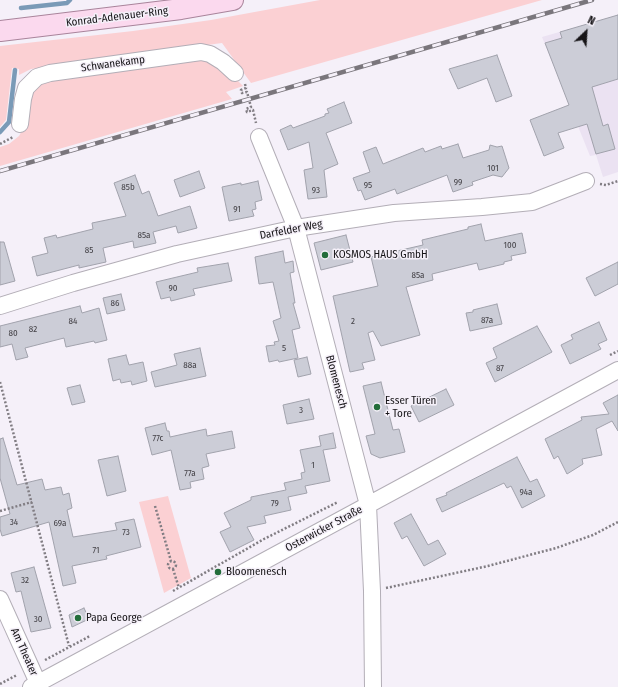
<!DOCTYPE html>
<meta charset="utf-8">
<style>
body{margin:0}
#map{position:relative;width:618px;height:687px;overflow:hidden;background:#f5f0f9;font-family:"Fira Sans Condensed",sans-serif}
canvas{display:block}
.north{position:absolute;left:566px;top:12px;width:40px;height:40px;-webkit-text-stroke:3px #f5f0f9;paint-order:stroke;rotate:25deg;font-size:11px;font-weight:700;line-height:16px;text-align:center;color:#161417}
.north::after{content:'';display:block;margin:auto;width:14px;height:18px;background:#161417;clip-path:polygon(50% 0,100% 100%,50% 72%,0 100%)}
</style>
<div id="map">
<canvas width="618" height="687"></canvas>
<div class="north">N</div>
</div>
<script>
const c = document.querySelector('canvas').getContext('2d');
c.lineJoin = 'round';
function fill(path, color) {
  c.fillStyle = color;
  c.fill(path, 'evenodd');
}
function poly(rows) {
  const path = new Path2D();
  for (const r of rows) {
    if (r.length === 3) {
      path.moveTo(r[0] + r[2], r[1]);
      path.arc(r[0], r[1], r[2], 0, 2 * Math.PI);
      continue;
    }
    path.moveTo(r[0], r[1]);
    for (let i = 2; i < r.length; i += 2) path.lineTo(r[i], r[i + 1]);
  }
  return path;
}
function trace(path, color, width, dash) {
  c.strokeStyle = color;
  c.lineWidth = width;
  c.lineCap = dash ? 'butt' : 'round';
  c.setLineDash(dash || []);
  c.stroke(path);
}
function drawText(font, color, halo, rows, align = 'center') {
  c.font = font + ' "Fira Sans Condensed",sans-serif';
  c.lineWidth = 3;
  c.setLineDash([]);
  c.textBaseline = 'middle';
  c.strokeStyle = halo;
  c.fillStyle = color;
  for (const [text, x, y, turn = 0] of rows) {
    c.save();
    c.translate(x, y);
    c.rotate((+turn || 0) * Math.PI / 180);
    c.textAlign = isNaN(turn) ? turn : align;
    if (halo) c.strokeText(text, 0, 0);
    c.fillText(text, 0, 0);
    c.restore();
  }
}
fill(poly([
 [618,15,618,172,603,177,596,155,590,156,542,37]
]), '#ebe2f2');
fill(poly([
 [320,0,542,0,251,83,222,43,31,69,19,75,19,69,12,68,6,120,0,127,0,46,133,31,211,20],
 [198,57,225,68,243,86,226,92,232,99,0,166,0,147,9,144,19,136,25,125,30,92,40,82],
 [168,496,191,578,164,593,139,502]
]), '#fbd0d3');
trace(poly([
 [21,8,67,3,70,0],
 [0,132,9,122,15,70]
]), '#7a9ab7', 4.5);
const building = poly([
 [618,15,618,79,592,87,603,126,608,124,615,149,596,154,587,124,558,133,564,148,544,156,530,120,569,105,545,43,562,38,560,32,618,15],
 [497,55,512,96,496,102,487,78,458,89,449,69,497,55],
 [344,102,352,123,326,133,338,164,324,170,327,197,308,199,304,170,313,168,309,142,288,150,280,130,291,125,293,128,325,116,325,114,329,113,327,109,344,102],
 [458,144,463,158,489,150,490,145,497,147,502,146,509,168,502,177,493,175,472,182,473,185,453,192,447,175,397,194,395,189,365,200,361,190,358,191,353,178,370,172,363,152,376,147,383,164,423,148,425,152,441,146,442,149,458,144],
 [199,171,205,188,180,197,174,180,199,171],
 [135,175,142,194,149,191,158,216,190,206,197,228,178,233,176,226,153,232,156,243,134,248,133,241,103,248,106,262,79,268,79,265,37,276,32,257,48,253,44,238,56,235,57,238,93,229,92,223,126,216,114,183,135,175],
 [258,181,262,200,255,202,256,209,252,210,254,216,229,221,222,187,241,183,241,185,258,181],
 [481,224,485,241,522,233,526,253,511,256,512,260,504,262,504,264,479,270,477,263,432,274,433,280,406,287,420,335,381,346,373,331,368,333,375,360,362,363,364,369,350,372,333,296,378,286,371,257,423,245,422,240,468,229,468,227,481,224],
 [346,235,353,262,321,270,314,243,346,235],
 [0,242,4,242,15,281,0,285,0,242],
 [283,251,285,263,293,261,294,272,290,273,295,303,293,303,300,328,292,330,298,358,279,362,278,360,269,362,266,346,275,345,274,342,279,341,273,321,281,318,273,282,259,284,255,257,283,251],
 [618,262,618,284,595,296,586,278,618,262],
 [228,263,232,281,193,289,195,295,171,301,170,297,161,299,156,282,198,272,197,268,228,263],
 [121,294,125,310,107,314,103,298,121,294],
 [497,304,502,324,470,331,466,313,473,312,473,310,497,304],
 [80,306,82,313,99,308,107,340,95,343,94,341,66,347,64,338,25,348,28,357,16,360,12,344,0,347,0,326,80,306],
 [599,322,607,340,598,344,601,349,570,364,561,345,573,339,571,335,599,322],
 [537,326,552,352,495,382,486,363,497,358,493,348,537,326],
 [200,348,206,376,155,387,151,372,177,365,174,354,200,348],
 [126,355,129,365,143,362,147,381,132,385,131,381,121,383,120,379,113,381,108,359,126,355],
 [307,357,311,374,298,377,294,360,307,357],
 [381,382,393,430,399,429,405,452,380,458,371,454,366,436,375,434,363,386,381,382],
 [80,385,85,402,72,405,67,388,80,385],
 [446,389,454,405,419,422,411,406,446,389],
 [618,395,618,431,612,421,596,429,602,455,582,459,583,464,567,474,558,456,554,459,545,439,582,420,581,417,609,414,603,403,618,395],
 [309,399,314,419,287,424,283,405,309,399],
 [165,423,167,431,169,431,170,437,206,429,207,436,232,431,235,448,206,454,209,466,202,468,204,479,190,482,191,488,180,490,171,450,152,455,145,428,165,423],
 [333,433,336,448,323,450,330,481,305,486,307,493,288,497,291,510,264,516,266,523,247,527,254,540,230,552,220,532,231,527,224,513,251,500,251,497,286,490,284,483,302,479,301,473,305,472,300,450,321,446,319,436,333,433],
 [3,438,17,485,42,479,45,490,61,487,63,495,69,493,72,508,67,510,73,537,117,530,115,523,134,519,141,547,106,556,107,559,72,566,76,583,63,586,49,522,2,536,0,529,0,517,10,514,0,478,0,439,3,438],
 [118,456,126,491,107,496,98,460,118,456],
 [517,457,530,482,537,479,545,496,522,508,511,486,507,488,504,483,442,512,436,499,447,495,446,493,517,457],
 [411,514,428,545,438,540,446,554,424,566,407,536,402,539,394,523,411,514],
 [34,567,51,628,31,632,21,591,16,592,11,573,34,567],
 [84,608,89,619,72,627,69,615,84,608]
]);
fill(building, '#cccdd7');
trace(building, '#a1a2ac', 1);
const minor = poly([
 [20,124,23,99,26,88,37,77,50,73,201,52,210,54,223,62,235,73],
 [259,137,296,228,368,505,372,591,373,687],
 [0,306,73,283,177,254,296,228,394,213,482,207,532,202,586,181],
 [0,599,38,683],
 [31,687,618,370]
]);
const major = poly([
 [0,31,181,9,233,0]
]);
trace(minor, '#b3aeb7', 18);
trace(major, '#a9849b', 22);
trace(poly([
 [245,84,246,88,241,90,242,93,247,92,251,107,246,109,247,112,253,110,256,123],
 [0,144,13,137],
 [600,184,606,185,618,181],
 [610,355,618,351],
 [0,382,69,646],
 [155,506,171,561],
 [0,511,32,502],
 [172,565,4],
 [173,569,179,588],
 [386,588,488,566,556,548,593,535,618,522],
 [173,591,264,539,338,502],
 [45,660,90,636],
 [0,684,17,675]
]), '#817d83', 2.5, [2, 2]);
trace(minor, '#fff', 16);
trace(major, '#fbd9ee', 20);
const rail = poly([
 [0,171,592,0]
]);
trace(rail, '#7a767c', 4.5);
trace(rail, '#f5f0f9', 3, [9]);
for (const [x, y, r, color] of [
 [325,255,4,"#236d3a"],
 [377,407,4,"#236d3a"],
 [218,572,4,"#236d3a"],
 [78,618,4,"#236d3a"]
]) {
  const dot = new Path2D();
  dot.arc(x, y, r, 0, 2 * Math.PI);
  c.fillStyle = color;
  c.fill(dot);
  trace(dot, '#f5f0f9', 1.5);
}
drawText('9px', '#444247', null, [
 ["101",493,168],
 ["99",458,182],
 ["95",368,185],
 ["85b",128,187],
 ["93",316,190],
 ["91",237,209],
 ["85a",144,235],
 ["100",510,245],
 ["85",89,250],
 ["85a",418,275],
 ["90",173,288],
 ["86",115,303],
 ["87a",487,320],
 ["84",73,321],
 ["2",353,321],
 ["82",33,329],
 ["80",13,333],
 ["5",284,348],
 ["88a",190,365],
 ["87",500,368],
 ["3",301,410],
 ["77c",158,438],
 ["1",313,465],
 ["77a",190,473],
 ["94a",526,492],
 ["79",275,503],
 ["34",14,522],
 ["69a",60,523],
 ["73",126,532],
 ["71",96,550],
 ["32",25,580],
 ["30",38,619]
]);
drawText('11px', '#161417', '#f5f0f9', [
 ["Konrad-Adenauer-Ring",117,17,-7],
 ["Schwanekamp",113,64,-8],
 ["Darfelder Weg",291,230,-11],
 ["Blomenesch",336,382,75],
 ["Osterwicker Straße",324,529,-28],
 ["Am Theater",24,652,66]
]);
drawText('11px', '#161417', '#f5f0f9', [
 ["KOSMOS HAUS GmbH",333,255],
 ["Esser Türen",385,401],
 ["+ Tore",385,414],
 ["Bloomenesch",226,572],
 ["Papa George",86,618]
], 'left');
</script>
